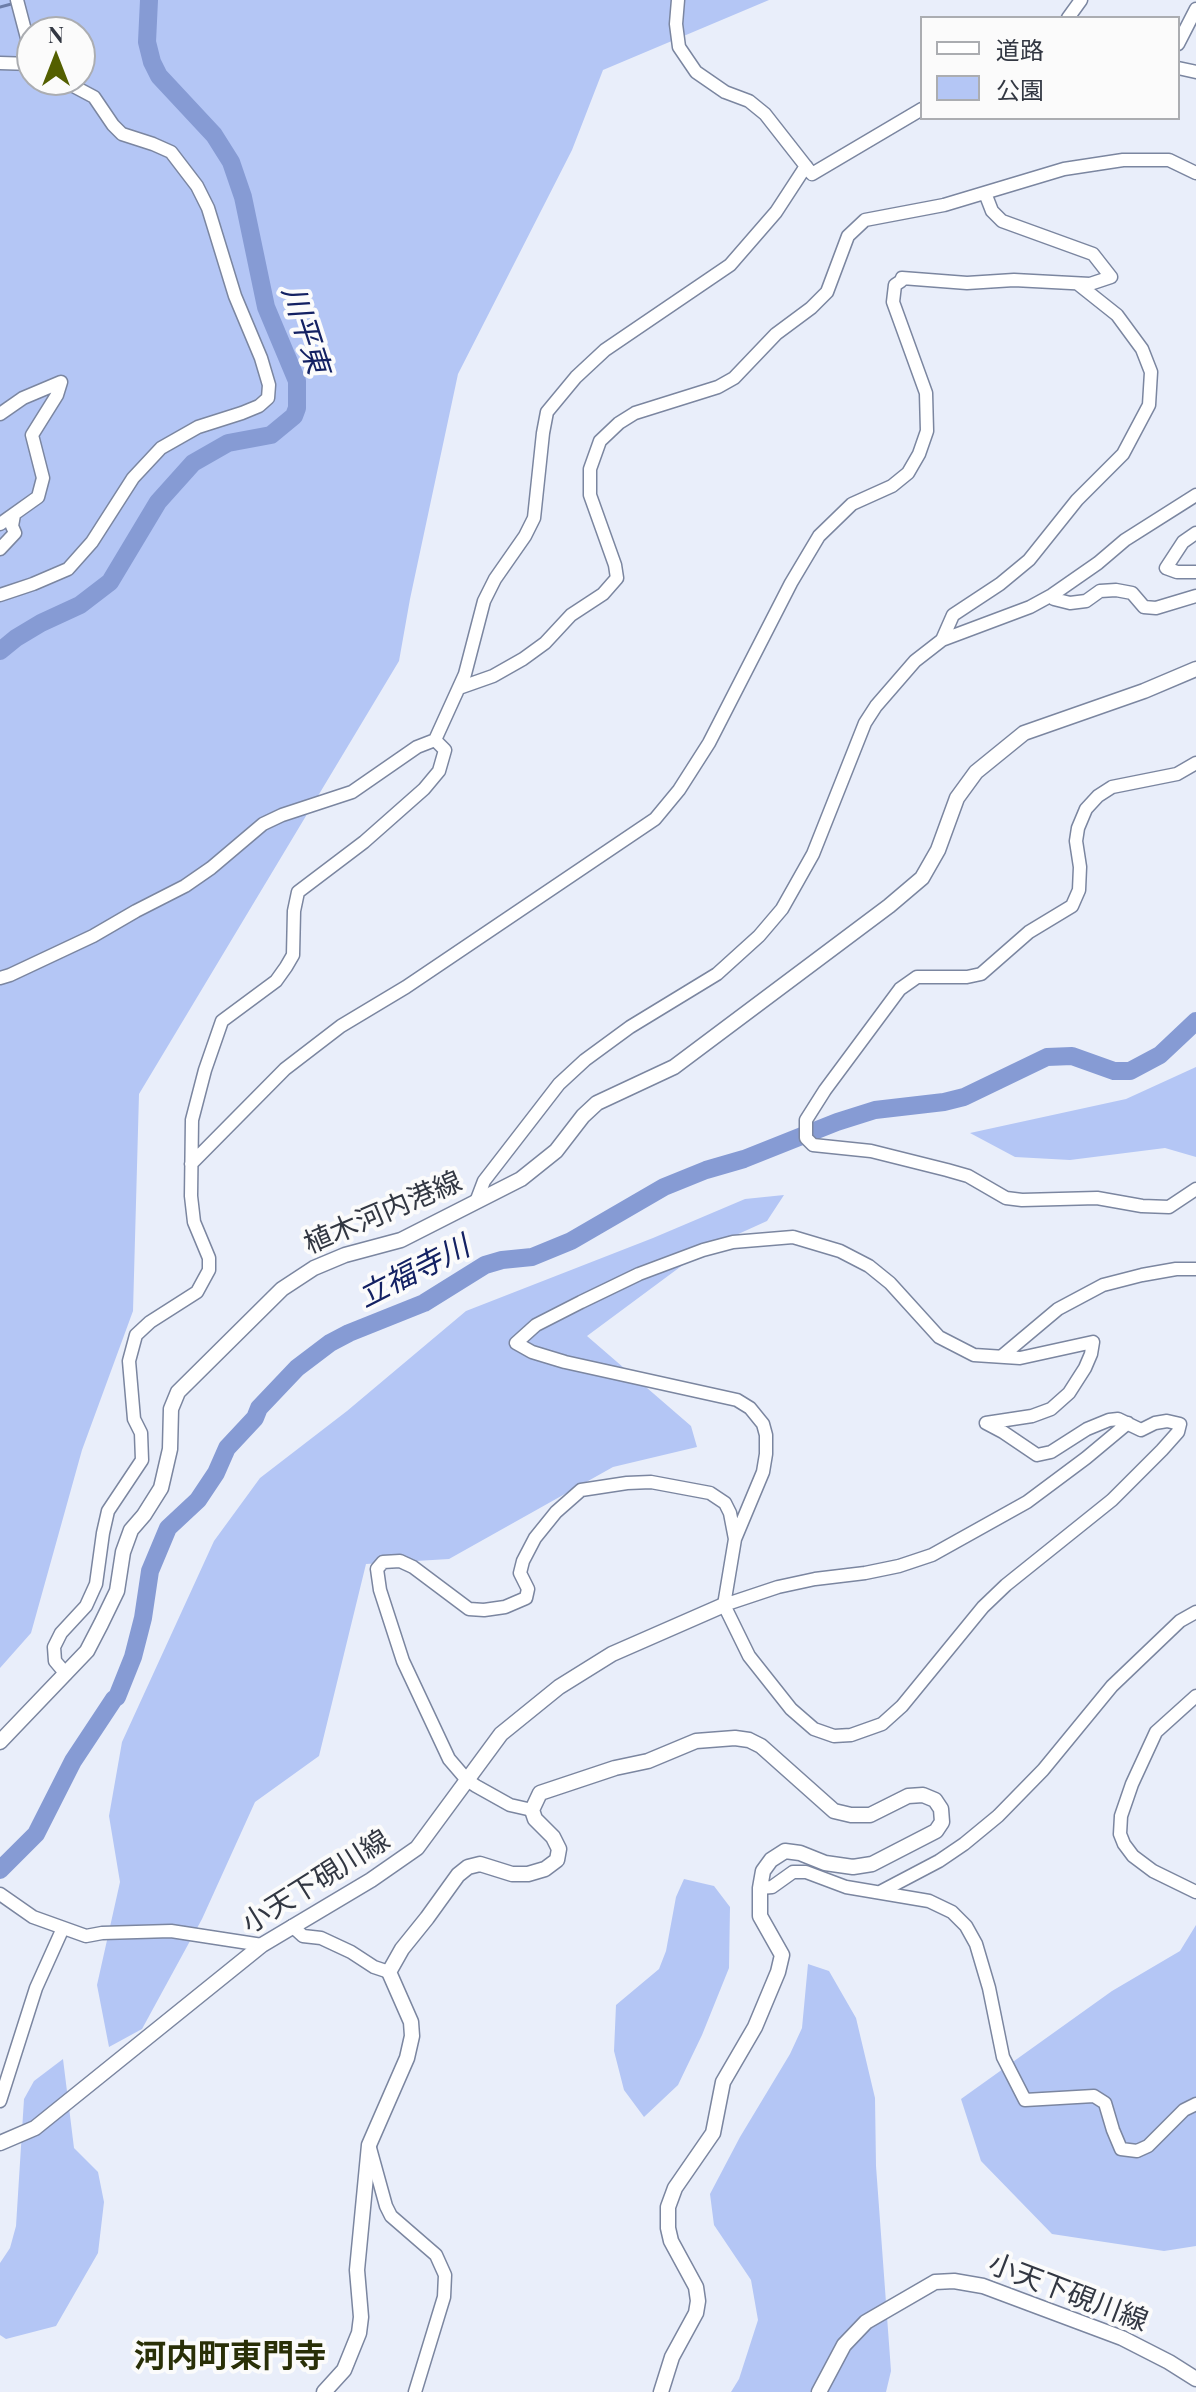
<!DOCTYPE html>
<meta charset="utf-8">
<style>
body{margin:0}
#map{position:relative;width:1196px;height:2392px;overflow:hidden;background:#e9eefa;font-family:"Playfair Display","Noto Sans JP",serif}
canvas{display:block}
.legend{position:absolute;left:920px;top:16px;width:260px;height:104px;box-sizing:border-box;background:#fbfbfb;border:2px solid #abadb1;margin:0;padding:10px 14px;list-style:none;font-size:24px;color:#323742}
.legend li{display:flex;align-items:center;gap:16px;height:40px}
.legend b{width:40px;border:2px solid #abadb1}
.north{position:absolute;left:16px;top:16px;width:80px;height:80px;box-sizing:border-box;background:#fbfbfb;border:2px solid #abadb1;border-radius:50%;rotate:0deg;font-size:22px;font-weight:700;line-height:32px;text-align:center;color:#323742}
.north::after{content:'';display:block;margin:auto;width:28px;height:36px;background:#535f00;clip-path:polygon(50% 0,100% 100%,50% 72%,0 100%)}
</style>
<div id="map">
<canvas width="1196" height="2392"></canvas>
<ul class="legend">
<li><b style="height:10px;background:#fff"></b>道路</li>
<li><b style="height:22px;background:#b4c6f5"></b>公園</li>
</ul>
<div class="north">N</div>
</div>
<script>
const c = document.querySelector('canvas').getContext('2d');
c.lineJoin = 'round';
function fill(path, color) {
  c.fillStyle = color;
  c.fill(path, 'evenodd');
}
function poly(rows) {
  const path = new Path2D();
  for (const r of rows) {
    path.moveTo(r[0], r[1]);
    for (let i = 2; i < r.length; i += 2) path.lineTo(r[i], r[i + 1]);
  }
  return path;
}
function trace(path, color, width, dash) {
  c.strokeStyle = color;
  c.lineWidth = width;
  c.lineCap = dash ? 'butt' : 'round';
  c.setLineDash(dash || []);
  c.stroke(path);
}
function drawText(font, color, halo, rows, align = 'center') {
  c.font = font + ' "Playfair Display","Noto Sans JP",serif';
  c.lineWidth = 8;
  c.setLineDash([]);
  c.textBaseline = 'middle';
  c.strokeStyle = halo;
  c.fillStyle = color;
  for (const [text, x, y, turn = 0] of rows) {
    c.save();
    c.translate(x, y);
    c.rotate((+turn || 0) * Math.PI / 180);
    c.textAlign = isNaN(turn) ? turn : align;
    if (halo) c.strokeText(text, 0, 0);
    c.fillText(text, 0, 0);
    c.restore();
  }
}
fill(poly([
 [0,0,769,0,603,70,572,150,458,374,410,599,399,661,139,1094,133,1311,82,1450,31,1633,0,1668],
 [32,32,80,32,80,80,32,80],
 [1196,1067,1196,1157,1165,1148,1070,1160,1015,1157,970,1133,1126,1099],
 [784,1195,767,1221,703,1250,587,1336,691,1426,697,1447,613,1467,449,1559,366,1564,319,1756,255,1802,202,1919,142,2029,109,2047,97,1985,120,1882,109,1816,122,1742,214,1541,260,1478,347,1411,466,1311,653,1238,745,1199],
 [684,1879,714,1886,730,1907,729,1968,702,2035,678,2085,644,2117,624,2090,614,2051,616,2005,659,1969,666,1951,676,1897],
 [1196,1925,1196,2246,1164,2251,1052,2234,981,2161,961,2099,1112,1991,1180,1951],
 [808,1964,829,1971,856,2018,875,2098,876,2166,891,2371,886,2392,731,2392,739,2379,758,2320,751,2280,714,2225,710,2194,740,2137,790,2054,802,2028],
 [63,2059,74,2148,98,2172,104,2202,98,2253,56,2326,6,2339,0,2335,0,2263,10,2248,16,2226,24,2099,34,2081]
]), '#b4c6f5');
trace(poly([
 [0,7,15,3]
]), '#6d7da8', 3);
trace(poly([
 [0,651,16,638,41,623,80,605,110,582,158,502,193,463,228,443,271,435,294,416,297,408,297,381,266,307,243,197,231,162,214,135,159,76,152,62,147,42,149,0],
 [0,1870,36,1834,73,1761,114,1699,117,1697,133,1657,143,1618,150,1571,168,1528,198,1500,216,1473,227,1448,255,1418,259,1408,297,1368,330,1343,349,1333,424,1303,485,1265,502,1260,532,1257,571,1241,664,1187,706,1170,744,1159,837,1122,875,1110,944,1102,964,1097,1047,1057,1072,1056,1114,1071,1130,1071,1160,1055,1196,1021]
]), '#869bd4', 18);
const minor = poly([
 [17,0,32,57],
 [678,0,676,24,679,47,696,72,725,92,749,101,765,114,812,174,922,109],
 [1068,18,1081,0],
 [1178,44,1196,9],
 [0,63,32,64],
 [1178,68,1196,72],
 [0,414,23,398,61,382,57,395,32,435,43,478,38,497,0,524],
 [1196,533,1183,542,1166,568,1177,572,1196,572],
 [0,549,15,533,12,526,14,515],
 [0,595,33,584,68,569,92,542,133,478,161,448,198,427,242,413,259,406,268,398,269,385,261,358,235,296,208,208,197,186,171,152,153,144,122,134,113,125,94,97,62,80],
 [1052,595,1054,599,1070,603,1086,601,1100,591,1116,590,1132,593,1144,607,1156,608,1196,596],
 [942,640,953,615,1000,584,1029,560,1077,500,1123,454,1149,405,1151,372,1142,349,1117,315,1078,284],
 [459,688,493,676,523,659,545,643,571,615,603,594,617,578,615,565,590,495,590,469,600,441,619,423,635,413,718,387,734,378,776,334,811,308,827,292,848,236,865,220,944,205,1064,169,1123,160,1169,160,1196,173],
 [1196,763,1177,774,1112,787,1098,796,1086,809,1078,828,1076,841,1080,867,1079,890,1072,906,1029,932,981,974,967,977,917,977,900,989,825,1090,806,1120,806,1138,813,1145,871,1151,947,1170,968,1176,1006,1198,1022,1200,1097,1198,1142,1206,1169,1207,1196,1189],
 [0,978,10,975,93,936,136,911,185,886,211,868,263,824,282,815,352,792,417,747,435,740,465,674,484,601,495,579,525,536,534,518,543,433,547,412,576,377,605,350,730,265,776,212,806,166],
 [191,1164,285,1069,341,1026,406,987,655,819,679,790,709,743,791,583,819,536,852,504,892,486,908,473,919,454,927,431,926,393,893,302,895,285,901,281,902,278,967,283,1014,280,1090,284,1111,277,1093,254,1002,221,992,211,985,193],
 [476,1202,484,1181,559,1084,585,1060,630,1027,717,974,759,936,782,909,813,854,865,723,876,706,915,661,942,640,1030,607,1052,595,1098,563,1125,540,1196,495],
 [793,1237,840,1251,869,1266,890,1283,939,1337,974,1355,1020,1358,1093,1342,1091,1354,1085,1368,1069,1393,1051,1409,1032,1416,986,1423,1003,1432,1037,1455,1051,1452,1087,1429,1109,1420,1118,1419,1141,1430,1155,1423,1167,1421,1180,1424,1178,1432,1162,1450,1112,1500,1006,1585,983,1607,902,1706,882,1724,851,1735,834,1736,814,1729,791,1709,749,1656,724,1605,735,1539,763,1472,766,1454,766,1435,763,1424,750,1408,737,1400,565,1362,532,1352,516,1343,536,1325,581,1302,639,1274,703,1250,733,1242,793,1237],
 [1002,1356,1058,1309,1103,1285,1142,1275,1176,1269,1196,1269],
 [724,1605,778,1587,815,1579,865,1573,899,1566,932,1555,1027,1502,1086,1458,1128,1423],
 [66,1674,55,1661,54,1647,61,1633,86,1606,96,1584,103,1533,108,1511,142,1460,141,1433,134,1419,129,1361,136,1335,150,1322,197,1292,209,1270,209,1258,194,1222,191,1196,192,1120,205,1070,222,1021,276,981,286,967,293,955,294,911,298,892,364,842,424,789,439,771,445,750,435,740],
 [1196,1696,1156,1732,1132,1784,1121,1816,1120,1834,1124,1844,1133,1856,1153,1871,1196,1892],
 [532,1810,510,1805,476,1786,467,1780,449,1759,403,1661,380,1590,377,1569,383,1562,400,1561,413,1567,469,1609,484,1610,505,1607,526,1598,528,1589,520,1573,523,1561,535,1538,556,1512,581,1490,627,1483,651,1482,710,1493,725,1503,730,1513,735,1539],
 [760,1888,772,1887,793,1872,806,1872,846,1887,929,1901,952,1912,966,1926,976,1944,989,1988,1003,2057,1025,2100,1094,2096,1105,2103,1113,2130,1121,2149,1137,2151,1148,2146,1184,2110,1196,2104],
 [882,1891,939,1861,964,1844,998,1816,1043,1770,1112,1686,1180,1621,1196,1612],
 [0,1894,33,1917,86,1936,102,1933,171,1931,262,1945],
 [292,1926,303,1936,321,1938,351,1952,374,1967,389,1972],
 [0,2101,36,1988,63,1928],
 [370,2148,386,2206,391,2216,436,2255,445,2275,444,2297,415,2392]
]);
const major = poly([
 [0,1742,87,1651,101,1624,117,1591,123,1552,131,1530,144,1515,161,1488,170,1449,171,1409,178,1392,282,1289,314,1268,345,1255,401,1240,521,1179,556,1151,583,1116,597,1103,674,1067,889,906,922,878,938,850,957,798,976,772,1024,733,1144,691,1196,669],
 [0,2143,35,2128,262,1945,371,1880,417,1848,501,1734,559,1687,612,1654,724,1605],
 [324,2392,344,2370,359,2333,361,2317,357,2270,369,2145,407,2058,412,2036,411,2022,389,1972,402,1949,427,1918,458,1875,468,1867,480,1864,512,1874,528,1874,545,1869,557,1860,559,1849,553,1837,535,1819,532,1810,540,1793,615,1768,648,1761,696,1741,735,1738,749,1740,761,1746,834,1811,851,1815,870,1815,908,1796,923,1795,935,1800,941,1809,942,1822,936,1831,872,1864,853,1867,825,1863,800,1853,785,1851,771,1860,763,1871,760,1888,760,1916,782,1955,778,1972,755,2027,723,2082,713,2133,675,2188,668,2207,668,2228,671,2241,696,2287,698,2301,696,2313,672,2357,661,2392],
 [819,2392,844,2345,866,2322,935,2282,954,2281,983,2286,1122,2338,1169,2362,1196,2379]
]);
trace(minor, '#7b86a0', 15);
trace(major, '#7b86a0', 17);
trace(minor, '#fff', 12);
trace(major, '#fff', 14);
drawText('28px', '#323742', '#fbfbfb', [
 ["植木河内港線",383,1213,-23],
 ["小天下硯川線",316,1882,-32],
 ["小天下硯川線",1068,2293,21]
]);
drawText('italic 30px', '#132163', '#fbfbfb', [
 ["川平東",305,330,72],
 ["立福寺川",414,1272,-27]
]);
drawText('bold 32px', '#292f07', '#fbfbfb', [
 ["河内町東門寺",230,2357]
]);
</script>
